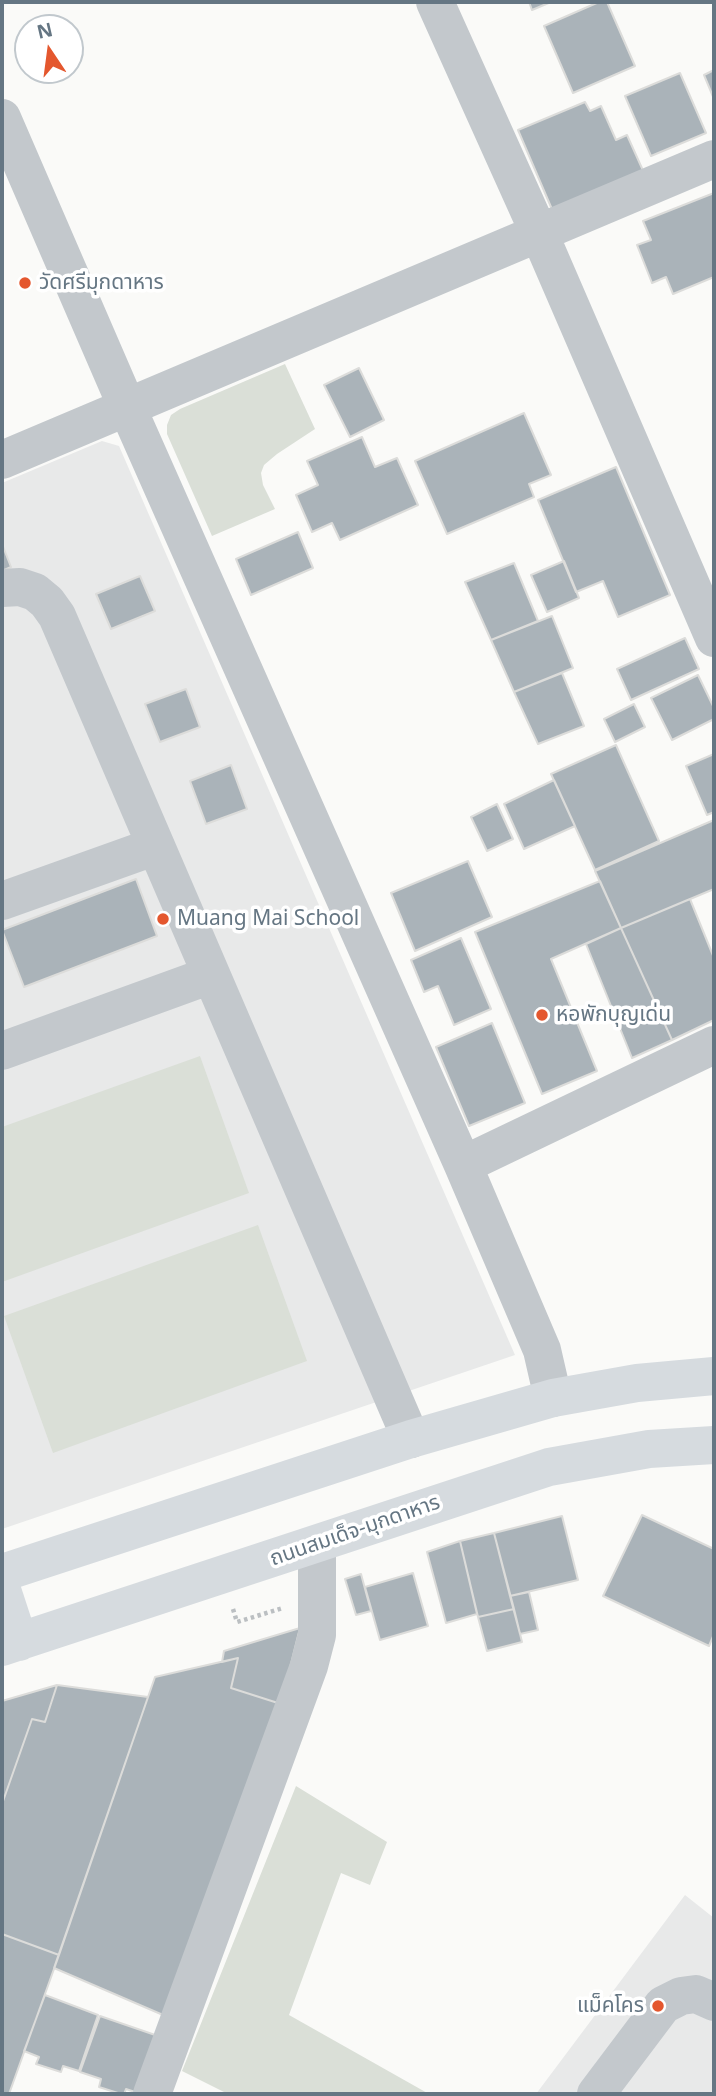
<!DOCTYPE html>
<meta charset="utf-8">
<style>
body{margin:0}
#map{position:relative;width:716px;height:2096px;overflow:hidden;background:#fafaf8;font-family:"Noto Sans",sans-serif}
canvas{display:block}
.frame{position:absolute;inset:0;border:4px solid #657683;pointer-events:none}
.north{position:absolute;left:14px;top:14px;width:70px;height:70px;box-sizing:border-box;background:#fff;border:2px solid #c1c8cd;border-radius:50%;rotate:347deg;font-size:19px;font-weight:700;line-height:28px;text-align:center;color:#657683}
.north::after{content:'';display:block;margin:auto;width:24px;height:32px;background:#e4572e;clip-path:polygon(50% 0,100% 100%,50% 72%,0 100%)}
</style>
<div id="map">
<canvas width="716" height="2096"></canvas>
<div class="frame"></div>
<div class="north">N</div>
</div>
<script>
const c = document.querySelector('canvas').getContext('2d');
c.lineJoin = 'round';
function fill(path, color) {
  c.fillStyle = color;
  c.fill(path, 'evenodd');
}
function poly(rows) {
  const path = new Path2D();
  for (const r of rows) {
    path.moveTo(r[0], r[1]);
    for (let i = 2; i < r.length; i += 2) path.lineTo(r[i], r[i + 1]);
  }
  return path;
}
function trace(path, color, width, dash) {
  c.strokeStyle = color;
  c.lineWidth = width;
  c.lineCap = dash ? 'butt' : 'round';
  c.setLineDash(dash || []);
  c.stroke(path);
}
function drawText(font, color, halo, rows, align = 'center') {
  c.font = font + ' "Noto Sans","Noto Sans Thai",sans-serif';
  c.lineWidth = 7;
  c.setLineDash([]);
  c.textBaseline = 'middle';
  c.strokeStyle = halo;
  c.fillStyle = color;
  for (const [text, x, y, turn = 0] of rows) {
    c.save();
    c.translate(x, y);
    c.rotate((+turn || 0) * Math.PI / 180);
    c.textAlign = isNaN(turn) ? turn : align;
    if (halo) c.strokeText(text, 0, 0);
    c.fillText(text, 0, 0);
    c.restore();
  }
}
fill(poly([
 [102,441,119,446,515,1355,2,1529,2,483],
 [685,1895,714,1918,714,2094,536,2094]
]), '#e8e9e9');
fill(poly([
 [285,364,315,429,277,454,264,465,261,473,263,485,275,509,212,536,167,434,167,425,171,415,180,409],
 [200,1056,249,1193,2,1282,2,1127],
 [258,1225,307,1361,53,1453,4,1316],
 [296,1786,387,1842,370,1885,341,1873,289,2015,429,2094,228,2094,182,2071]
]), '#dadfd7');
const building = poly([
 [529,2,551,2,532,10,529,2],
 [599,2,607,2,635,66,573,93,544,26,599,2],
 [714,70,714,99,704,75,714,70],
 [680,73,706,133,651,156,625,96,680,73],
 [585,102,590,111,601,106,616,140,627,135,645,175,554,214,518,130,585,102],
 [714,193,714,277,673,294,666,277,652,283,637,245,651,240,643,221,714,193],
 [359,368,384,420,350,437,324,385,359,368],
 [524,413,551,475,529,484,534,497,447,534,415,461,524,413],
 [362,437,375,467,397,458,418,505,340,540,332,523,312,532,296,495,318,485,307,461,362,437],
 [616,467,670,595,618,617,603,581,576,592,538,500,616,467],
 [298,532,313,568,251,595,236,559,298,532],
 [2,544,11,567,2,571,2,544],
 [564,561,579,598,547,612,531,575,564,561],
 [514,563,538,621,491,640,465,582,514,563],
 [140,576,155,611,111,629,96,594,140,576],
 [552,616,573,668,514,692,491,640,552,616],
 [685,638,699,669,631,700,617,669,685,638],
 [562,673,584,726,538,744,514,692,562,673],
 [698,675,714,708,714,719,672,740,651,698,698,675],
 [186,689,200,727,160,742,145,704,186,689],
 [634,704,645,727,615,742,604,719,634,704],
 [616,745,659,841,595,870,551,774,616,745],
 [714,754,714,812,707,815,686,766,714,754],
 [231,765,247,809,206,824,190,781,231,765],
 [554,780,575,826,524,849,504,804,554,780],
 [497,804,513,839,487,851,471,817,497,804],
 [714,820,714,889,621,928,595,871,714,820],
 [468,861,492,917,415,951,391,893,468,861],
 [136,879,157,936,24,987,2,930,136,879],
 [600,881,621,928,551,959,597,1071,542,1094,475,932,600,881],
 [690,899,714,958,714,1020,672,1040,621,928,690,899],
 [621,928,672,1040,632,1058,586,944,621,928],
 [461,938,491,1009,454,1025,438,986,424,992,411,960,461,938],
 [492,1023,525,1103,469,1126,436,1047,492,1023],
 [642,1515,714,1549,714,1634,709,1646,603,1596,642,1515],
 [562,1516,578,1580,510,1596,494,1533,562,1516],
 [494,1533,514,1609,478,1617,460,1541,494,1533],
 [460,1541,477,1614,446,1623,427,1552,460,1541],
 [413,1573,428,1626,380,1640,365,1587,413,1573],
 [361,1574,371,1611,356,1615,345,1579,361,1574],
 [529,1592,538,1630,520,1634,510,1596,529,1592],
 [514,1609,522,1642,487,1651,478,1617,514,1609],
 [300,1628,281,1704,231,1688,238,1658,222,1662,224,1651,300,1628],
 [238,1658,231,1688,281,1704,170,2018,54,1968,155,1677,238,1658],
 [57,1685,148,1697,59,1955,2,1934,2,1804,32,1719,45,1722,57,1685],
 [57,1685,45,1722,32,1719,2,1804,2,1701,57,1685],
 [2,1934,59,1955,9,2094,2,2094,2,1934],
 [45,1995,98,2015,79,2071,63,2066,61,2072,36,2064,39,2057,24,2051,45,1995],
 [100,2016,161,2037,141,2094,126,2089,124,2094,121,2094,99,2087,101,2079,80,2072,100,2016]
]);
fill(building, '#aab3b9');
trace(building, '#dcdcda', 2);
trace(poly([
 [233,1609,237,1622,283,1608]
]), '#bbbfc2', 4.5, [3.5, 3.5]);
trace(poly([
 [435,2,539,233,714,638],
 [2,118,127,407,463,1165,542,1350,553,1398],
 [2,460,714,159],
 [2,588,20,587,35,592,47,602,57,616,411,1439],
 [2,901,156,846],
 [2,1051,211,975],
 [463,1165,714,1045],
 [152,2094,309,1666,317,1635,317,1545],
 [596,2094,663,2005,681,1996,696,1994,714,2002]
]), '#c3c8cc', 38);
trace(poly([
 [2,1573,411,1439,553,1398,637,1383,714,1376],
 [2,1590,19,1642],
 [2,1647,549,1467,649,1449,714,1445]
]), '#d6dbdf', 38);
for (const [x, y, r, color] of [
 [25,283,7,"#e4572e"],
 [163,919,7,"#e4572e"],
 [542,1015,7,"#e4572e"],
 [658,2006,7,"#e4572e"]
]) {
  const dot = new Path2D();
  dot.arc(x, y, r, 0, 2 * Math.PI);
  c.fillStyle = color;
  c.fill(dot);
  trace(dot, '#fff', 2.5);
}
drawText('21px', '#657683', '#fff', [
 ["วัดศรีมุกดาหาร",39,283],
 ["Muang Mai School",177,919],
 ["หอพักบุญเด่น",556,1015],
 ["แม็คโคร",644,2006,"right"]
], 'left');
drawText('21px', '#657683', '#fff', [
 ["ถนนสมเด็จ-มุกดาหาร",355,1531,-19]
]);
</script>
